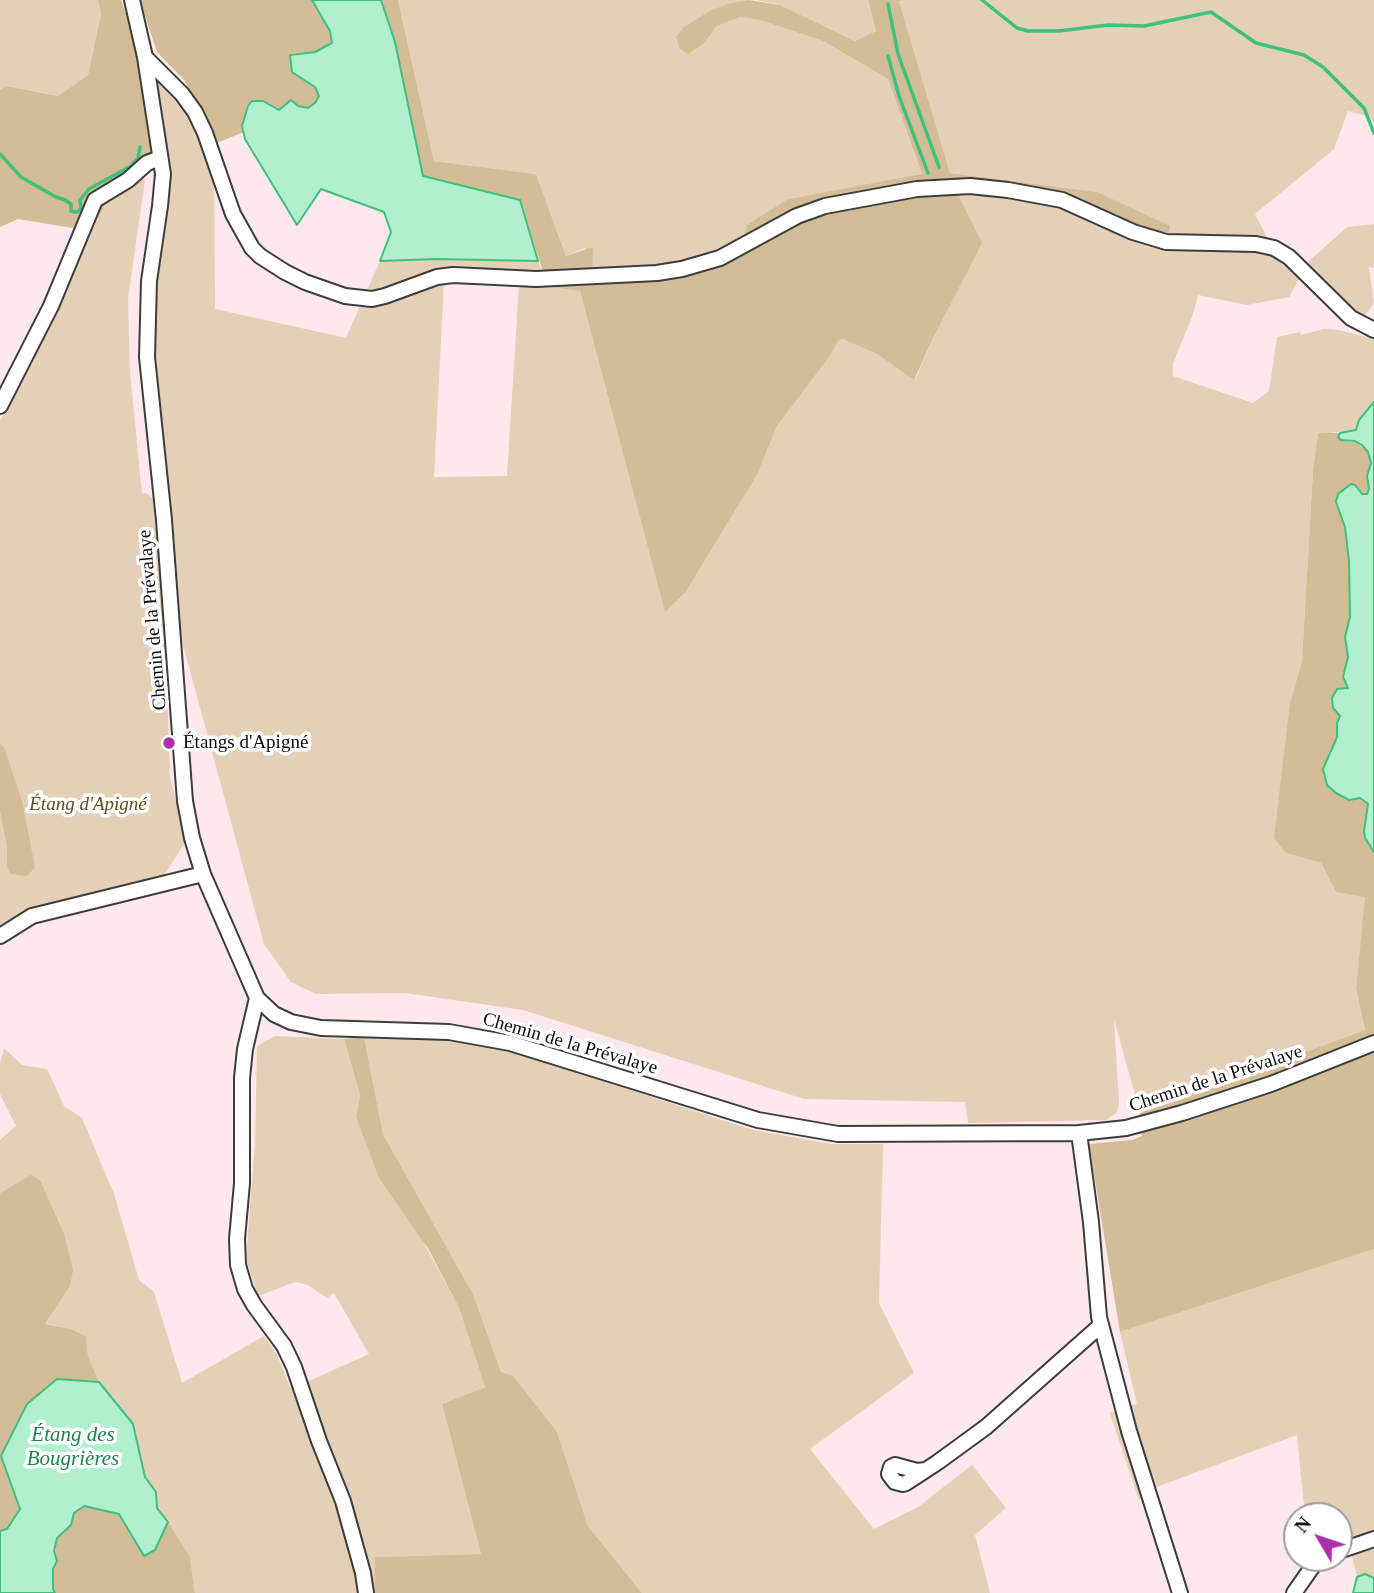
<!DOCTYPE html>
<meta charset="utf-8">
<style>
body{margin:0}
#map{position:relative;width:1374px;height:1593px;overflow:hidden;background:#fde8eb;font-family:"Times New Roman",serif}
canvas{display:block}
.north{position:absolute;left:1283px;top:1502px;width:70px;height:70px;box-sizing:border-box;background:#fff;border:2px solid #9d9d9d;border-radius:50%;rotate:309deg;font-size:19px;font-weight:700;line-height:28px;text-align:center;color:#0a0a0a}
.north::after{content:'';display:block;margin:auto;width:24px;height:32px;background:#ad2fa8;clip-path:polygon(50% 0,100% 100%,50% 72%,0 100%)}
</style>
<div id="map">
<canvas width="1374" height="1593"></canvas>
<div class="north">N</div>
</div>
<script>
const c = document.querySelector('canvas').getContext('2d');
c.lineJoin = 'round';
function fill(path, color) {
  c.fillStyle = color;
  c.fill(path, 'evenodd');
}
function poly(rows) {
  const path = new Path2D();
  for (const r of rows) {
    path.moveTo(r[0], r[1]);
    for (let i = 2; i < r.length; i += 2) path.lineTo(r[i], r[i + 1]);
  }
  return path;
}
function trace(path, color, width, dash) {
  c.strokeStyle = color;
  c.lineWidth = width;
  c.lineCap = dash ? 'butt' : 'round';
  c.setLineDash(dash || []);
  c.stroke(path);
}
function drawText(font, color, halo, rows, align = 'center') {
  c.font = font + ' "Times New Roman",serif';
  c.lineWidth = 7;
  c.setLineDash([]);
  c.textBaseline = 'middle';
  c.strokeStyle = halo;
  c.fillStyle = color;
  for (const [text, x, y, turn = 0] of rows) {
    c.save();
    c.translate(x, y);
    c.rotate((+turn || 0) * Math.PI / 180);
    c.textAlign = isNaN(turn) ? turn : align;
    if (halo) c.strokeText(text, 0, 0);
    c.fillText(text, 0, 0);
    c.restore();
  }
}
fill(poly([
 [0,0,98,0,101,14,88,75,58,96,6,86,0,90],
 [398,0,749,0,730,3,703,44,717,26,740,17,760,20,823,41,888,79,922,175,788,199,740,258,720,266,591,285,585,248,566,256,536,174,434,161],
 [756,0,868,0,876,31,855,41,780,5],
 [906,0,1374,0,1374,123,1370,117,1348,111,1334,149,1255,214,1267,237,1288,247,1306,264,1347,227,1374,224,1374,268,1369,267,1374,303,1364,317,1342,302,1307,265,1289,297,1247,305,1198,295,1192,317,1173,363,1173,376,1253,403,1269,391,1277,337,1300,332,1301,335,1324,329,1339,330,1374,339,1374,402,1363,413,1356,430,1318,434,1313,470,1302,661,1290,703,1286,853,1321,863,1336,892,1366,896,1356,989,1365,1030,1140,1113,1114,1019,1119,1103,1117,1112,1106,1120,968,1123,965,1102,804,1099,523,1010,405,993,316,994,291,982,264,944,179,630,154,333,155,294,167,213,169,170,157,80,166,81,181,99,195,125,214,180,215,309,346,338,380,261,436,259,538,261,548,287,580,291,665,611,685,593,757,475,777,426,830,356,839,340,842,338,877,354,915,380,934,336,958,196,963,192,1042,201,1060,207,1148,247,1165,249,1097,192,950,173,899,1],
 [444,281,519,285,507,476,434,477],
 [140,176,145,180,128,299,130,372,142,494,146,493,153,499,165,615,170,777,186,841,164,875,14,917,0,935,0,421,35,356,91,231,108,199],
 [275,1036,344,1039,360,1095,356,1117,459,1308,485,1387,442,1404,481,1554,375,1557,374,1593,195,1593,190,1557,157,1508,156,1492,145,1477,133,1424,99,1382,88,1356,86,1336,71,1329,45,1324,70,1286,8,1188,0,1193,0,1140,16,1126,0,1094,0,1063,4,1048,22,1065,47,1069,64,1106,82,1118,114,1194,139,1280,154,1292,182,1383,264,1336,277,1355,290,1387,309,1381,369,1354,334,1293,327,1298,308,1285,295,1282,258,1296,246,1259,255,1144,257,1046],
 [364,1037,450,1040,511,1051,753,1130,832,1144,883,1144,879,1303,914,1373,810,1449,874,1529,918,1507,972,1465,1006,1508,975,1535,990,1593,642,1593,588,1526,557,1432,501,1372,473,1294,383,1134],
 [1374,1249,1374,1578,1365,1574,1357,1577,1344,1524,1339,1525,1339,1516,1305,1516,1297,1435,1151,1489,1139,1500,1110,1413,1137,1404,1120,1332]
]), '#e4d0b6');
fill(poly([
 [98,0,121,0,134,35,142,65,154,167,108,199,91,231,18,219,0,227,0,90,6,86,58,96,88,75,101,14],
 [140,0,312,0,330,31,332,43,315,52,293,53,292,72,315,86,319,96,315,103,308,108,298,106,279,110,263,101,242,126,244,132,214,144,185,81,157,52],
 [381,0,398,0,434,161,536,174,566,256,593,247,592,285,720,266,740,258,747,225,788,199,922,174,888,79,823,41,760,20,740,17,717,26,703,44,688,54,680,49,676,37,684,27,710,11,730,3,749,0,780,5,855,41,876,31,868,0,906,0,899,1,950,173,1097,192,1170,226,1165,250,1133,241,1060,207,1042,201,963,192,959,197,982,243,934,336,914,380,877,354,843,339,839,340,830,356,777,426,757,475,685,593,665,612,580,291,548,287,520,200,423,176,395,42],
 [1318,433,1340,433,1338,437,1341,440,1359,443,1368,452,1371,463,1367,480,1369,489,1367,494,1362,494,1355,485,1351,484,1338,494,1338,507,1345,527,1349,561,1350,617,1345,642,1348,657,1343,677,1348,688,1345,690,1337,727,1337,737,1323,769,1323,776,1368,804,1364,831,1365,838,1374,852,1374,1249,1120,1332,1089,1144,1132,1140,1142,1136,1140,1113,1365,1030,1356,989,1365,897,1336,892,1321,863,1286,853,1274,838,1290,703,1302,661,1313,470],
 [0,743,4,747,22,801,35,867,27,876,10,874,7,865,7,846,0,811],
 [364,1037,383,1134,473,1294,501,1372,513,1376,557,1432,588,1526,642,1593,374,1593,375,1557,481,1554,442,1404,485,1387,459,1308,429,1250,379,1178,356,1117,360,1095,344,1039],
 [31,1175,40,1180,64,1234,73,1270,70,1286,45,1324,71,1329,86,1336,88,1356,99,1382,84,1380,1,1456,20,1509,7,1529,0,1531,0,1193],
 [84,1506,119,1514,155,1550,168,1522,190,1557,195,1593,55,1593,53,1589,53,1569,57,1538,71,1525,74,1513]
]), '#d3bd97');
const water = poly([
 [312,0,381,0,395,42,423,176,520,200,538,261,436,259,380,261,391,232,384,212,321,189,297,225,245,139,242,126,248,106,252,101,263,101,279,110,291,100,298,106,308,108,315,103,319,96,315,87,292,72,290,55,315,52,332,43,330,31,312,0],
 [1374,402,1374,852,1365,838,1364,831,1368,804,1360,798,1349,800,1336,793,1327,785,1323,769,1337,737,1337,723,1340,716,1333,708,1332,698,1337,689,1348,688,1343,677,1348,657,1345,637,1350,617,1349,561,1345,527,1336,502,1338,494,1351,484,1355,485,1362,494,1367,494,1369,489,1367,476,1371,463,1368,452,1362,445,1355,441,1341,440,1338,437,1340,433,1356,430,1359,420,1374,402],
 [57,1379,99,1382,133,1424,145,1477,156,1492,157,1508,168,1522,155,1550,144,1556,119,1514,84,1506,74,1513,71,1525,57,1538,54,1551,57,1561,53,1569,53,1589,55,1593,0,1593,0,1531,7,1529,20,1509,1,1456,27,1404,57,1379],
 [1365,1574,1374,1578,1374,1593,1353,1593,1357,1577,1365,1574]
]);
fill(water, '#b1f0ce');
trace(water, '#3fc07d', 2);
trace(poly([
 [982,0,1017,28,1028,31,1059,31,1108,25,1144,26,1211,12,1256,43,1304,55,1323,67,1364,108,1374,133],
 [888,4,898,54,939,167],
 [888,56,899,96,928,173],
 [0,154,21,177,56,197,65,200,71,204,71,211,75,212,78,212,81,208,80,200,89,189,131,166,138,158,140,147]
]), '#3fc07d', 3.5);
const minor = poly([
 [132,0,145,57,163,174,160,206,149,281,147,357,164,520,185,801,192,838,203,874,257,998,274,1014,291,1022,321,1028,449,1032,510,1043,758,1120,838,1134,1079,1133,1126,1128,1182,1113,1271,1084,1374,1043],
 [145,57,182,94,195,112,205,133,233,214,252,248,260,256,285,272,305,282,345,296,372,299,385,296,437,277,453,275,536,279,657,273,682,269,720,258,797,216,825,206,917,189,970,186,1008,190,1062,200,1133,232,1166,242,1256,244,1274,248,1289,257,1351,318,1374,330],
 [0,406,51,306,95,200,128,180,147,163,160,158],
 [0,936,32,916,203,874],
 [257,998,245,1049,242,1078,242,1183,237,1239,238,1265,245,1289,254,1305,284,1346,294,1367,319,1441,343,1501,363,1573,366,1593],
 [1079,1133,1091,1222,1099,1317,1129,1431,1180,1593],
 [926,1470,917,1471,895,1465,891,1467,889,1474,895,1482,903,1484,906,1483,926,1470,938,1462,986,1427,1101,1325],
 [1339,1551,1374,1539],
 [1294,1593,1315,1563,1323,1558]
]);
trace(minor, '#3d3d3d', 18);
trace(minor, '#fff', 14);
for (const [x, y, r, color] of [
 [169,743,7,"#ad2fa8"]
]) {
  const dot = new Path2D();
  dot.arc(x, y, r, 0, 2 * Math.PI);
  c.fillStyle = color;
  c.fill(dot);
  trace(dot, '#fff', 2.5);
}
drawText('19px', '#0a0a0a', '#fff', [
 ["Chemin de la Prévalaye",153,620,-95],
 ["Chemin de la Prévalaye",570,1044,16],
 ["Chemin de la Prévalaye",1216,1079,-18]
]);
drawText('19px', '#0a0a0a', '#fff', [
 ["Étangs d'Apigné",183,743]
], 'left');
drawText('italic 19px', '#5b5321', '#fff', [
 ["Étang d'Apigné",88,805]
]);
drawText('italic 21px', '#1e8252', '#fff', [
 ["Étang des",73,1435],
 ["Bougrières",73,1459]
]);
</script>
